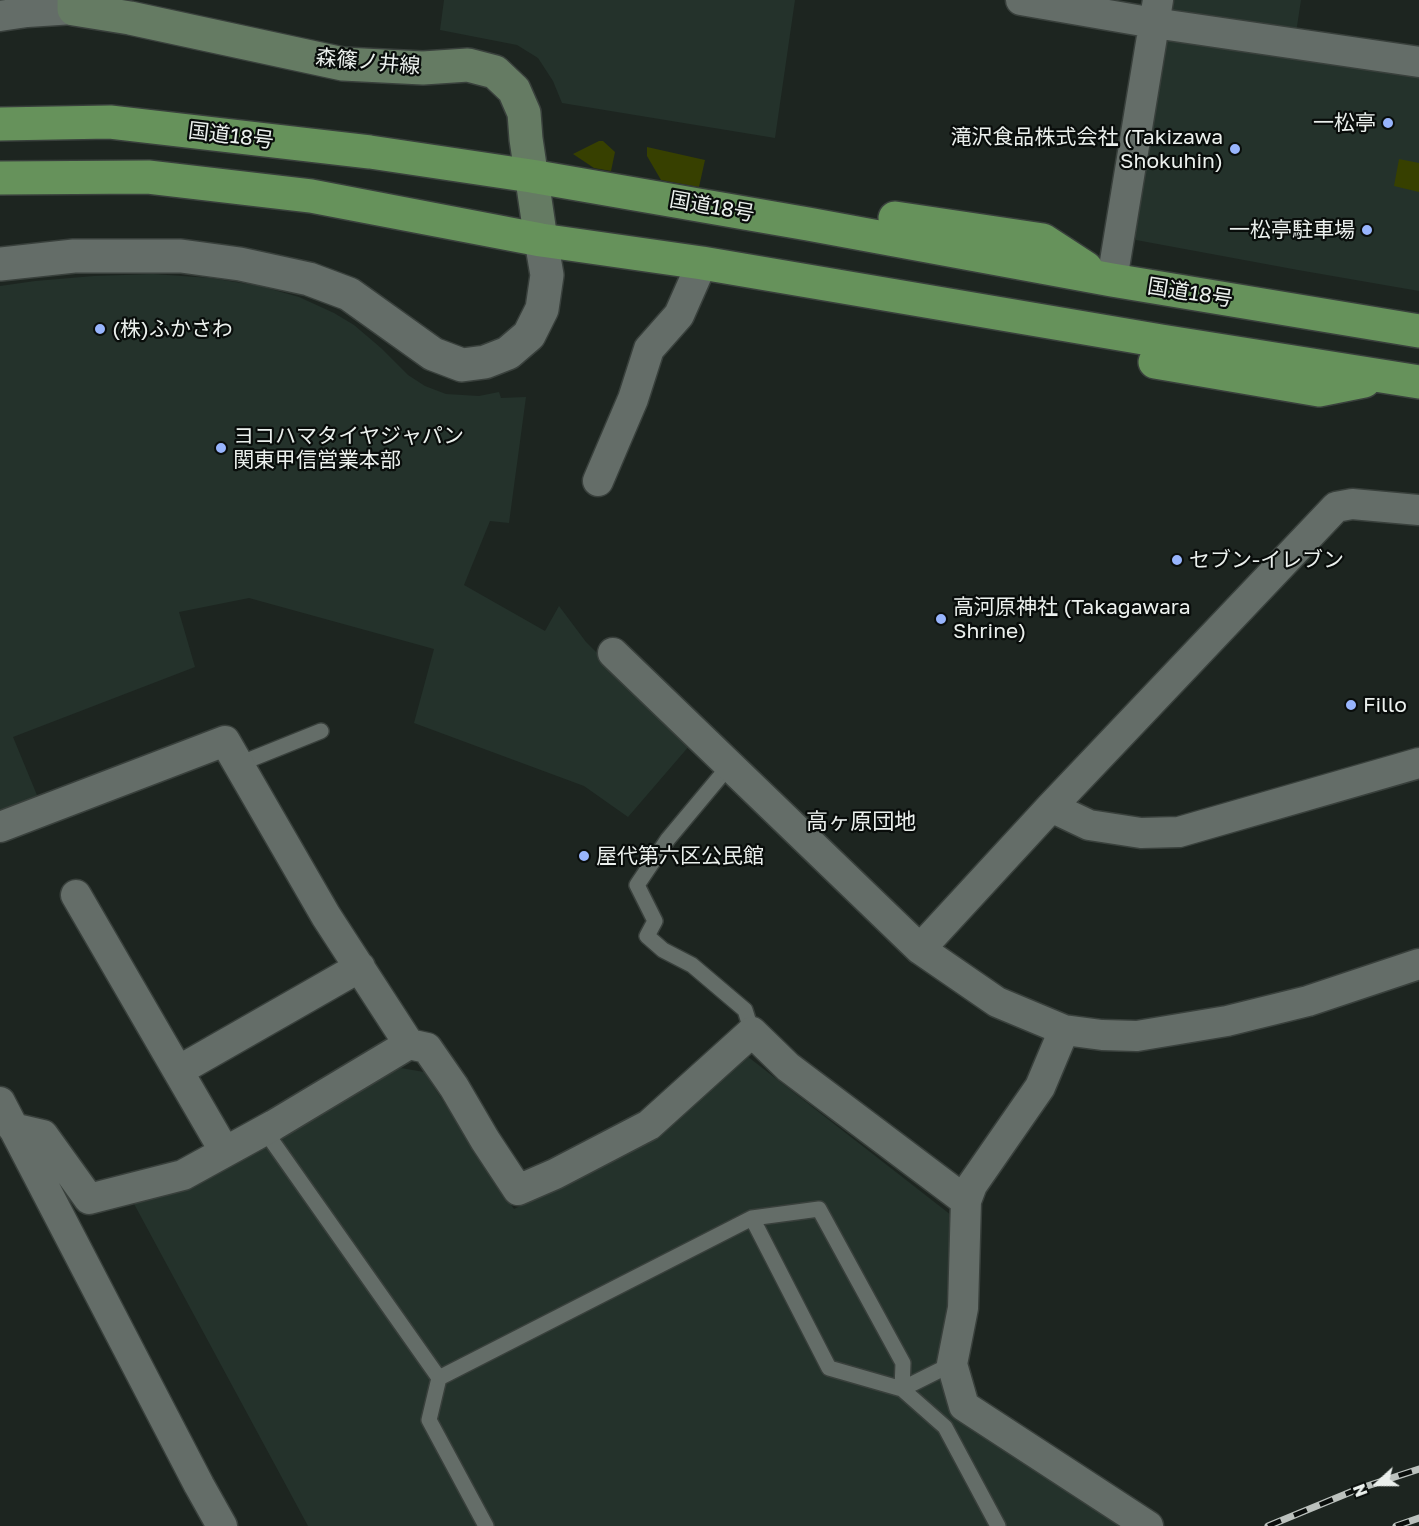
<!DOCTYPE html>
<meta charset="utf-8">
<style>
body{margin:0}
#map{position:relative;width:1419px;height:1526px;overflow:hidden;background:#1d2520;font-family:"Golos Text",sans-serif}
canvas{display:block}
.north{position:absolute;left:1347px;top:1454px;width:60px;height:60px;-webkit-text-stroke:4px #090d0b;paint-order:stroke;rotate:249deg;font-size:16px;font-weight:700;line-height:24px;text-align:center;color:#ebf0ed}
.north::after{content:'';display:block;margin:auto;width:21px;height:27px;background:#ebf0ed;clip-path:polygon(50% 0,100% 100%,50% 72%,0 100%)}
</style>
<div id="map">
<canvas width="1419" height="1526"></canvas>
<div class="north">N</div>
</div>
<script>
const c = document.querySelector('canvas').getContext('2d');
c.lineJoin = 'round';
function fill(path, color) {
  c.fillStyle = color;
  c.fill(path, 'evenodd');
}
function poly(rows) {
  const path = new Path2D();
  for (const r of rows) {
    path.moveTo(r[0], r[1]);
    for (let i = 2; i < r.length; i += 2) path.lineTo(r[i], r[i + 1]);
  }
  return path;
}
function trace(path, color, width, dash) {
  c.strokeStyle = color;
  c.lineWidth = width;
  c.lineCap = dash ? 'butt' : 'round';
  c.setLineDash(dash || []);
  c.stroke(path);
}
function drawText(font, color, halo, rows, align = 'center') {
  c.font = font + ' "Golos Text","Noto Sans JP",sans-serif';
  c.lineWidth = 4.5;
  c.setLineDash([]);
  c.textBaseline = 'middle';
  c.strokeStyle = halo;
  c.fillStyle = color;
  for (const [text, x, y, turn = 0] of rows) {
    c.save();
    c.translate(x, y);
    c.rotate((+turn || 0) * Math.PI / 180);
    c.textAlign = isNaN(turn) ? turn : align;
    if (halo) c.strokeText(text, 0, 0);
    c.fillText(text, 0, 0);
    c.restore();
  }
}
fill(poly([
 [444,0,795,0,775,138,562,103,553,81,538,58,517,45,440,30],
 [1172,0,1301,0,1296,33,1169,15],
 [1166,35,1419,71,1419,291,1298,270,1136,240,1131,224],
 [153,274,211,278,260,286,299,297,334,313,354,325,381,348,408,375,425,386,446,394,479,396,499,392,501,398,526,397,509,523,490,521,464,585,545,631,559,606,586,642,690,745,628,817,584,786,414,723,434,649,249,598,179,612,195,667,13,737,39,800,0,815,0,286,35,281,94,276],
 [747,1056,951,1215,946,1389,1123,1526,308,1526,133,1202,188,1187,401,1068,424,1072,514,1209,649,1141]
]), '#24322b');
fill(poly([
 [599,141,603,141,615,152,611,171,594,168,573,154],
 [647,147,705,160,699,187,661,180,647,156],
 [1399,159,1419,163,1419,192,1394,186]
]), '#374000');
const service = poly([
 [239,764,321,731],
 [729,766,668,839,637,885,655,921,647,936,663,950,692,965,745,1010,752,1032],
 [265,1131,439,1378,752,1218,819,1209,903,1363,902,1389,945,1427,998,1526],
 [752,1218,829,1368,902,1389,952,1364],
 [439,1378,429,1420,486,1526]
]);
const minor = poly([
 [1021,0,1154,23,1419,62],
 [0,16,27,12,74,9],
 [1112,280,1158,0],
 [598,481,633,399,649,349,679,315,702,263],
 [613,653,920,949,997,1002,1064,1030,1102,1035,1137,1036,1227,1021,1308,1001,1419,964],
 [1051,807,1089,825,1141,833,1179,832,1419,763],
 [0,827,225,741,326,916,409,1044],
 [76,895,178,1071,360,967],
 [920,949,1051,807,1336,507,1352,504,1419,510],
 [1064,1030,1040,1087,972,1185,966,1201,963,1308,952,1364,964,1406,1148,1526],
 [178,1071,225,1152],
 [0,1102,199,1485,222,1526],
 [13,1128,43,1135,89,1199,183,1175,274,1125,409,1044,427,1048,454,1087,485,1140,518,1190,555,1174,649,1125,752,1032,788,1067,966,1201]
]);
const tertiary = poly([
 [0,264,74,256,181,256,240,264,309,279,349,294,433,354,462,365,485,362,508,353,529,335,542,309,547,275,541,240]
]);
const secondary = poly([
 [74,0,74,9,130,18,343,64,423,68,468,65,495,72,514,90,524,113,526,139,541,240]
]);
const trunk = poly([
 [0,124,110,122,370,152,531,176,808,224,1112,280,1419,331],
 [0,178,148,177,311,196,541,240,702,263,1161,341,1419,382],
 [895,218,1043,240,1086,268],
 [1155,362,1319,390,1364,381]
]);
trace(service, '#39403c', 18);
trace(minor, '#39403c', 33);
trace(tertiary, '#39403c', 36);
trace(secondary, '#39403c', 36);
trace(trunk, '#39403c', 36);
trace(service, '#646d68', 15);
trace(minor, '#646d68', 30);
trace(tertiary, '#646d68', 33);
trace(secondary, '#657b63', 33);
trace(trunk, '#66925b', 33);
const rail = poly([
 [1268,1526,1358,1489,1419,1469],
 [1396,1526,1419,1518]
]);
trace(rail, '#bbc1bd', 7);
trace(rail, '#090d0b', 4.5, [14]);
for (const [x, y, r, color] of [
 [1388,123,6,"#98b5fd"],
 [1235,149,6,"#98b5fd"],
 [1367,230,6,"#98b5fd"],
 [100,329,6,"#98b5fd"],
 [221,448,6,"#98b5fd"],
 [1177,560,6,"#98b5fd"],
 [941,619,6,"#98b5fd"],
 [1351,705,6,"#98b5fd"],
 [584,856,6,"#98b5fd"]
]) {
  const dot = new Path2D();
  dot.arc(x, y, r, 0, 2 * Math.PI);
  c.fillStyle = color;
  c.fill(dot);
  trace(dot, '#090d0b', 2);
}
drawText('21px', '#ebf0ed', '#090d0b', [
 ["森篠ノ井線",368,62,5],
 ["国道18号",231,136,7],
 ["国道18号",712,207,10],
 ["国道18号",1190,293,9]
]);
drawText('21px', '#ebf0ed', '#090d0b', [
 ["一松亭",1376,123,"right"],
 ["滝沢食品株式会社 (Takizawa",1223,137,"right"],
 ["Shokuhin)",1223,161,"right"],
 ["一松亭駐車場",1355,230,"right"],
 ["(株)ふかさわ",112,329],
 ["ヨコハマタイヤジャパン",233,436],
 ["関東甲信営業本部",233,460],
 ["セブン-イレブン",1189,560],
 ["高河原神社 (Takagawara",953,607],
 ["Shrine)",953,631],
 ["Fillo",1363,705],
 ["屋代第六区公民館",596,856]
], 'left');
drawText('22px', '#ebf0ed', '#090d0b', [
 ["高ヶ原団地",861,822]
]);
</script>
